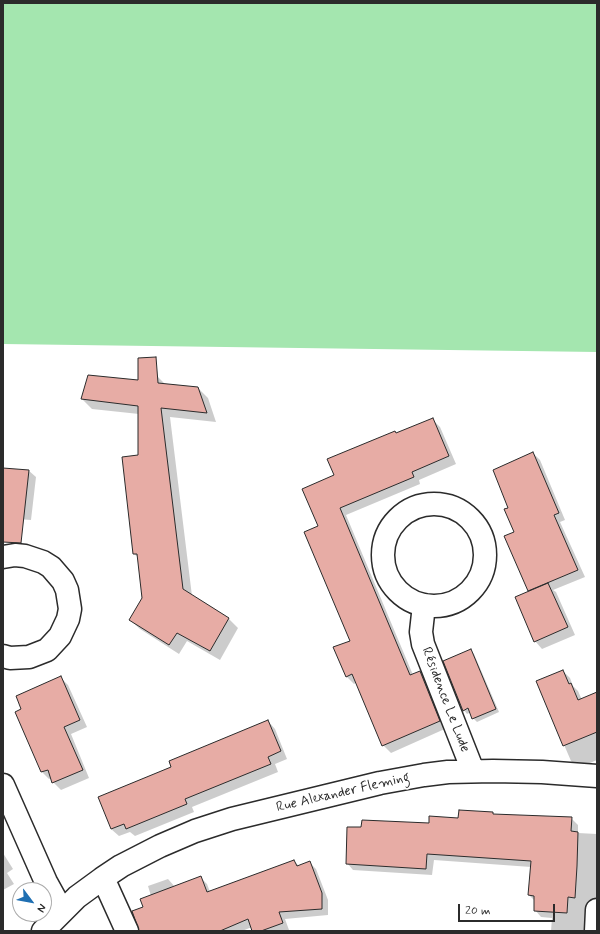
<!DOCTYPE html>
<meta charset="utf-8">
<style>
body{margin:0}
#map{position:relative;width:600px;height:934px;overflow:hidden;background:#fff;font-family:Mynerve,sans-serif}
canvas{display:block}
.frame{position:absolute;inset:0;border:4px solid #2b2b2b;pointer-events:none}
.north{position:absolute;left:12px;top:882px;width:40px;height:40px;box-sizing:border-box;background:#fff;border:1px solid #aaa;border-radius:50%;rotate:122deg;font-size:11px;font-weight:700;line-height:16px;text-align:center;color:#2b2b2b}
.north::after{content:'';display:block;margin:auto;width:14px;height:18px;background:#1f6fb2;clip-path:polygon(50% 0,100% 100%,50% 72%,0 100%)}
.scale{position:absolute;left:458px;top:904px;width:97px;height:18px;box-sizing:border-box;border:2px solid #2b2b2b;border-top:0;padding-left:5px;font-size:12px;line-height:14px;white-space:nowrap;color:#2b2b2b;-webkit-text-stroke:3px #fff;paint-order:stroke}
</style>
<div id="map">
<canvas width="600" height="934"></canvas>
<div class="frame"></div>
<div class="north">N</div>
<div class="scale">20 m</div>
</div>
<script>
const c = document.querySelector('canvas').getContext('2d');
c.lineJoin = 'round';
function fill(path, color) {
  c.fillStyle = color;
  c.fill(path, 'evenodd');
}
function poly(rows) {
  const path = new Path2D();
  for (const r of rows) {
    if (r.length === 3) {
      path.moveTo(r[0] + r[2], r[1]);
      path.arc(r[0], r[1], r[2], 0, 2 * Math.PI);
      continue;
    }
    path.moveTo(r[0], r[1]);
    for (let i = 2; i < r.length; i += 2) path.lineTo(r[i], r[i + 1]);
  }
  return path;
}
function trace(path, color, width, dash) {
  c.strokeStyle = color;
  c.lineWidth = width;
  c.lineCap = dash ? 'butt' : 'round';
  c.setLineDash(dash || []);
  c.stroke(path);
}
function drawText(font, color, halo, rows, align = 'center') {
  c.font = font + ' Mynerve,sans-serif';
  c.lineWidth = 3.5;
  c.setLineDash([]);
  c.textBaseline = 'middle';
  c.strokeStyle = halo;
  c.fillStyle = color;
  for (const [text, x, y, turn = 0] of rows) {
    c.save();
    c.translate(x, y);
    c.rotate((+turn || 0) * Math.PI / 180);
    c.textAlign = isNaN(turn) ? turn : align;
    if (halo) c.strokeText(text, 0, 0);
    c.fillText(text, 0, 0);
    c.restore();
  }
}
fill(poly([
 [3,3,597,3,597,352,3,344]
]), '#a4e6af');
fill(poly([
 [157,376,166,385,198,388,208,398,216,422,170,417,192,596,229,619,238,628,220,660,187,641,179,654,140,629,130,620,143,598,139,558,134,554,139,456,139,414,92,409,82,399],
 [433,420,440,427,456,464,419,480,420,484,346,515,413,675,420,672,427,680,447,728,391,753,383,745,357,682,354,684,346,676,351,642,319,527,335,475,395,432,397,434],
 [533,453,540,460,565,520,560,522,585,577,553,590,556,592,575,635,542,649,535,641,530,592,529,590,510,508],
 [3,469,28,470,36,477,31,520,3,518],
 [471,650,474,654,499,712,477,722,473,718,471,712,467,714,464,710],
 [563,671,570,678,573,686,578,691,582,700,597,696,597,760,578,768,571,761,537,682],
 [61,678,68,685,87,727,71,734,89,778,61,790,53,782,52,778,49,779,42,772,22,710],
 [268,721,275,729,287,759,275,764,278,772,192,807,194,812,135,836,130,832,119,836,111,829,173,767],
 [492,813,494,815,571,818,578,825,578,833,597,834,597,907,585,931,551,931,552,918,541,917,535,910,535,901,529,895,531,867,434,860,432,875,353,870,347,863,430,824],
 [3,853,13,869,7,873,14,884,3,890],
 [294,861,299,866,309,862,316,869,328,900,328,915,285,919,289,930,285,931,253,931,252,927,242,931,140,931,144,907,151,896,148,886,168,879,175,887,200,877,207,884,210,892]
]), '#0003');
const building = poly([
 [156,357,158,383,198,387,207,413,161,408,183,589,229,618,210,651,177,633,169,645,129,620,142,598,137,554,133,554,122,457,138,455,138,406,81,399,88,375,138,380,138,358,156,357],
 [433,418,449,456,412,472,414,477,340,508,410,675,420,671,440,721,382,746,352,674,346,677,333,647,350,641,304,532,318,526,302,489,334,475,327,459,395,431,396,433,433,418],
 [533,452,559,513,554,515,578,570,528,591,504,536,514,532,504,509,508,508,493,470,533,452],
 [3,468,29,470,21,543,3,542,3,468],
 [548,583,568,627,534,642,515,597,548,583],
 [471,649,496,709,472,719,468,708,463,711,443,661,471,649],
 [563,670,569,684,571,683,578,700,597,692,597,732,563,746,536,681,563,670],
 [61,676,80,720,64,727,83,770,52,783,48,770,41,772,15,712,21,709,16,696,61,676],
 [268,720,281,751,268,757,271,764,185,799,187,804,126,829,124,824,111,829,98,797,171,767,169,761,268,720],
 [459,810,493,812,493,814,572,817,571,831,578,832,577,866,575,898,568,897,567,913,534,911,534,896,528,895,531,861,427,854,426,869,346,864,347,827,361,827,362,820,429,823,429,816,458,818,459,810],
 [294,860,297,866,310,861,322,893,322,909,279,912,283,923,261,931,252,931,248,919,220,931,139,931,132,911,143,907,140,899,201,876,207,892,294,860]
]);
fill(building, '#e7aca5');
trace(building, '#2b2b2b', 1);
const minor = poly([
 [434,555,51],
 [3,557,15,555,25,556,43,562,51,567,63,581,67,590,70,609,68,619,60,636,47,650,29,657,10,658,3,656],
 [424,605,421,632,423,644,473,771],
 [3,785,46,882,62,911],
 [103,878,127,931],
 [43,931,77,897,103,878,121,866,160,846,195,831,232,819,380,783,424,775,448,772,493,771,542,772,597,776],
 [596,931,597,910]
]);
trace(minor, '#2b2b2b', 25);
trace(minor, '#fff', 22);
drawText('14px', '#2b2b2b', '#fff', [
 ["Résidence Le Lude",445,700,69],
 ["Rue Alexander Fleming",343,793,-13]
]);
</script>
